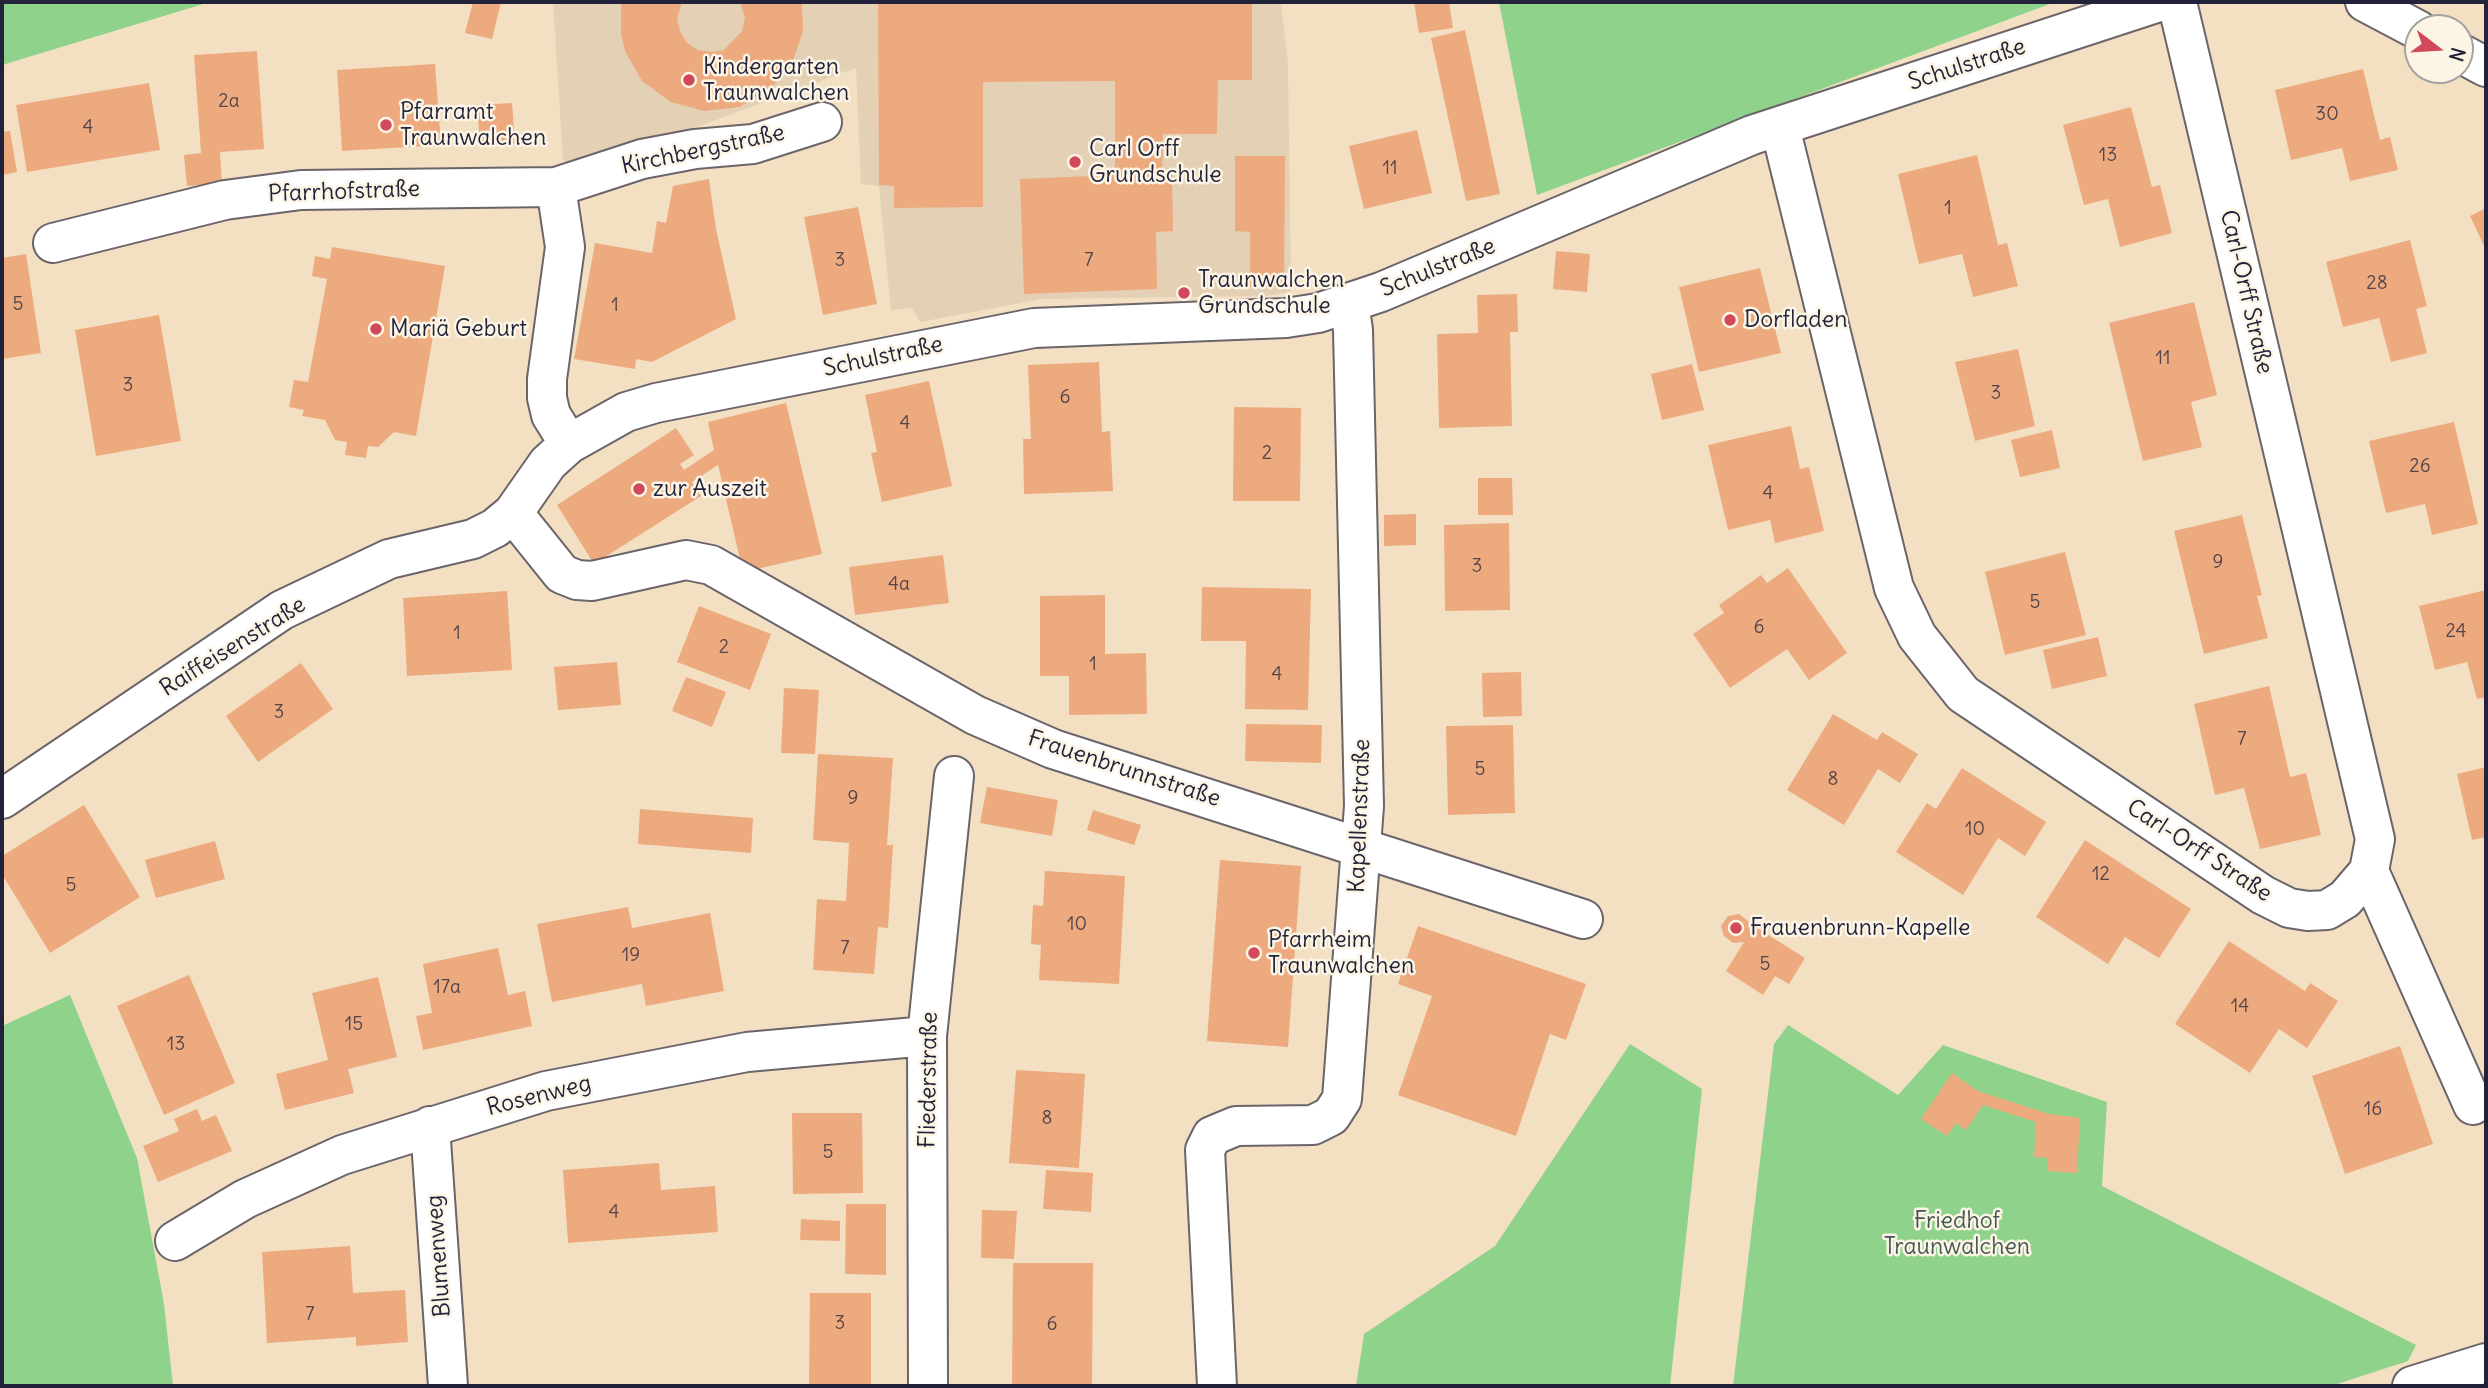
<!DOCTYPE html>
<meta charset="utf-8">
<style>
body{margin:0}
#map{position:relative;width:2488px;height:1388px;overflow:hidden;background:#f3e0c2;font-family:Delius,sans-serif}
canvas{display:block}
.frame{position:absolute;inset:0;border:4px solid #22223b;pointer-events:none}
.north{position:absolute;left:2404px;top:14px;width:70px;height:70px;box-sizing:border-box;background:#fcf5e5;border:2px solid #a5a1a1;border-radius:50%;rotate:107deg;font-size:19px;font-weight:700;line-height:28px;text-align:center;color:#22223b}
.north::after{content:'';display:block;margin:auto;width:24px;height:32px;background:#d1495b;clip-path:polygon(50% 0,100% 100%,50% 72%,0 100%)}
</style>
<div id="map">
<canvas width="2488" height="1388"></canvas>
<div class="frame"></div>
<div class="north">N</div>
</div>
<script>
const c = document.querySelector('canvas').getContext('2d');
c.lineJoin = 'round';
function fill(path, color) {
  c.fillStyle = color;
  c.fill(path, 'evenodd');
}
function poly(rows) {
  const path = new Path2D();
  for (const r of rows) {
    path.moveTo(r[0], r[1]);
    for (let i = 2; i < r.length; i += 2) path.lineTo(r[i], r[i + 1]);
  }
  return path;
}
function trace(path, color, width, dash) {
  c.strokeStyle = color;
  c.lineWidth = width;
  c.lineCap = dash ? 'butt' : 'round';
  c.setLineDash(dash || []);
  c.stroke(path);
}
function drawText(font, color, halo, rows, align = 'center') {
  c.font = font + ' Delius,sans-serif';
  c.lineWidth = 5;
  c.setLineDash([]);
  c.textBaseline = 'middle';
  c.strokeStyle = halo;
  c.fillStyle = color;
  for (const [text, x, y, turn = 0] of rows) {
    c.save();
    c.translate(x, y);
    c.rotate((+turn || 0) * Math.PI / 180);
    c.textAlign = isNaN(turn) ? turn : align;
    if (halo) c.strokeText(text, 0, 0);
    c.fillText(text, 0, 0);
    c.restore();
  }
}
fill(poly([
 [553,2,1281,2,1288,64,1291,292,1265,296,1042,299,920,322,912,308,891,310,879,186,861,184,856,68,659,141,569,167,563,159]
]), '#e4d0b5');
fill(poly([
 [2,2,210,2,2,65],
 [1499,2,2055,2,1537,195],
 [70,995,137,1158,164,1304,173,1386,2,1386,2,1026],
 [1788,1025,1898,1095,1943,1045,2107,1102,2102,1186,2416,1345,2408,1361,2331,1386,1733,1386,1774,1044],
 [1630,1044,1702,1089,1670,1386,1356,1386,1364,1334,1495,1246]
]), '#8ed28b');
fill(poly([
 [473,2,501,2,492,39,465,33],
 [621,2,682,2,677,19,680,31,687,43,698,50,711,52,724,50,742,31,745,18,740,2,802,2,803,31,792,64,769,91,739,107,704,111,671,102,642,81,625,51,621,34],
 [1252,2,1252,80,1218,80,1217,134,1163,134,1162,175,1172,174,1173,231,1156,232,1157,289,1024,294,1020,179,1115,175,1115,81,983,82,983,207,894,208,894,186,879,185,878,4],
 [1414,2,1449,2,1453,28,1419,33],
 [1465,30,1500,194,1466,201,1431,38],
 [257,51,264,149,220,152,222,184,187,186,184,155,201,153,194,55],
 [435,64,441,145,342,151,337,70],
 [2363,69,2380,140,2390,137,2398,170,2350,181,2342,148,2291,160,2275,90],
 [149,83,160,150,27,172,16,105],
 [512,103,515,144,480,146,477,105],
 [2131,107,2152,187,2160,185,2172,233,2120,247,2108,199,2084,205,2063,125],
 [1417,130,1432,193,1364,209,1349,146],
 [10,131,17,172,2,175,2,132],
 [1977,155,1998,245,2007,243,2018,286,1973,297,1962,254,1919,264,1898,174],
 [1235,156,1285,156,1284,287,1250,287,1250,232,1235,231],
 [709,179,716,229,736,319,652,362,636,359,635,369,574,359,595,243,652,253,657,221,666,223,673,186],
 [858,207,877,304,823,315,804,217],
 [2486,208,2486,250,2470,216],
 [2410,240,2427,306,2416,309,2427,353,2391,362,2379,318,2343,327,2326,262],
 [332,247,445,266,416,436,394,432,378,447,368,446,366,458,345,455,347,442,335,440,325,420,302,416,304,410,289,407,294,380,308,382,327,279,312,276,315,256,330,259],
 [1556,251,1590,254,1587,292,1553,289],
 [26,254,41,353,2,359,2,258],
 [1760,268,1781,353,1699,372,1679,287],
 [1517,294,1518,332,1510,332,1512,426,1439,428,1437,334,1478,333,1477,295],
 [2194,302,2217,395,2191,402,2202,447,2143,461,2109,323],
 [159,315,181,441,96,456,75,330],
 [2018,349,2035,426,1975,441,1955,362],
 [1099,362,1102,432,1110,431,1113,491,1024,494,1023,439,1031,439,1028,365],
 [1692,364,1704,410,1662,420,1651,374],
 [929,381,952,486,882,502,871,453,877,452,865,395],
 [786,403,822,554,743,572,718,465,692,482,701,496,594,564,557,505,676,428,694,455,680,464,684,470,714,450,708,422],
 [1234,407,1301,408,1300,501,1233,501],
 [2454,422,2478,524,2432,535,2425,504,2386,513,2369,441],
 [1791,426,1800,469,1809,467,1824,531,1775,543,1770,520,1728,530,1708,445],
 [2052,430,2060,468,2020,477,2011,440],
 [1478,478,1512,478,1513,515,1478,515],
 [1416,514,1416,545,1384,546,1384,515],
 [2242,515,2262,595,2257,596,2268,638,2204,654,2174,531],
 [1509,523,1510,610,1445,611,1444,525],
 [2065,552,2086,635,2005,655,1985,572],
 [943,555,949,603,855,615,849,567],
 [1788,568,1847,653,1809,680,1787,649,1730,688,1693,634,1724,613,1719,605,1761,575,1767,583],
 [1202,587,1311,589,1308,710,1245,709,1246,641,1201,641],
 [2486,590,2486,697,2477,699,2467,662,2435,670,2419,606],
 [507,591,512,670,407,676,403,598],
 [1105,595,1105,654,1146,653,1147,714,1069,715,1069,676,1040,676,1040,596],
 [699,606,771,634,750,690,677,662],
 [2098,637,2107,676,2052,689,2043,650],
 [617,662,621,705,558,710,554,667],
 [301,663,333,709,258,762,226,716],
 [1521,672,1522,716,1483,717,1482,673],
 [686,677,726,692,712,727,672,711],
 [2269,686,2290,777,2306,773,2321,835,2260,849,2244,788,2215,795,2194,704],
 [784,688,819,690,815,754,781,753],
 [1833,714,1877,740,1882,732,1918,754,1900,783,1878,769,1844,825,1787,790],
 [1246,724,1322,725,1321,763,1245,761],
 [1513,725,1515,813,1448,815,1446,726],
 [818,754,893,758,887,845,893,845,888,928,878,927,874,974,813,970,817,899,846,901,849,843,813,840],
 [2486,767,2486,837,2472,840,2457,774],
 [1962,768,2046,822,2025,856,1998,838,1963,895,1896,852,1927,803,1936,809],
 [987,787,1058,800,1052,836,980,823],
 [84,805,140,897,50,953,2,874,2,856],
 [640,809,753,818,751,853,638,844],
 [1093,810,1141,825,1134,845,1087,830],
 [2085,840,2191,909,2159,958,2125,937,2108,964,2036,917],
 [215,841,225,879,156,898,145,860],
 [1220,860,1301,866,1288,1047,1207,1041],
 [1045,871,1125,876,1119,984,1039,980,1041,945,1031,944,1033,905,1043,906],
 [628,907,632,928,710,913,724,991,646,1006,642,984,552,1002,537,924],
 [1739,914,1748,921,1750,932,1754,926,1805,958,1789,984,1775,976,1763,995,1726,971,1744,942,1733,943,1724,936,1721,926,1728,916],
 [1418,926,1586,984,1566,1040,1550,1034,1516,1136,1398,1095,1432,996,1398,984],
 [2229,941,2305,991,2310,983,2338,1001,2307,1048,2279,1029,2250,1073,2175,1024],
 [498,948,508,995,525,991,532,1026,423,1050,416,1016,432,1013,423,964],
 [189,975,235,1083,164,1115,117,1006],
 [378,977,397,1057,348,1069,354,1093,285,1110,276,1074,328,1060,312,993],
 [2400,1046,2433,1144,2345,1174,2312,1076],
 [1016,1070,1085,1074,1079,1168,1009,1163],
 [1952,1073,1978,1091,2049,1114,2080,1118,2077,1173,2047,1171,2048,1158,2034,1157,2036,1122,1983,1105,1966,1130,1956,1123,1947,1136,1921,1119],
 [197,1109,202,1121,216,1115,232,1151,158,1182,143,1146,179,1131,174,1119],
 [792,1113,862,1113,863,1193,793,1194],
 [659,1163,661,1190,715,1186,718,1232,568,1243,563,1170],
 [1046,1170,1093,1173,1091,1212,1043,1209],
 [846,1204,886,1204,886,1275,845,1274],
 [982,1210,1017,1211,1014,1259,981,1258],
 [801,1219,840,1221,840,1241,800,1240],
 [350,1246,353,1293,405,1290,408,1342,356,1346,356,1337,267,1343,262,1252],
 [1013,1263,1093,1263,1092,1386,1012,1386],
 [810,1293,871,1293,871,1386,809,1386]
]), '#ecaa7e');
const minor = poly([
 [2365,2,2418,30],
 [2460,53,2486,67],
 [1780,127,1894,588,1917,636,1963,694,2263,895,2289,908,2308,911,2327,910,2345,899,2369,871,2375,839,2177,2],
 [556,187,565,247,547,379,547,398,551,415,569,444],
 [53,243,225,200,301,190,556,187,642,159,695,149,753,144,822,122],
 [513,513,562,574,577,580,592,581,686,560,711,565,975,715,1053,749,1583,919],
 [2,799,282,610,389,559,473,539,495,528,513,513,548,463,569,444,626,412,656,403,1034,328,1286,318,1318,313,1381,292,1752,135,2159,2],
 [2369,871,2473,1105],
 [430,1126,448,1386],
 [175,1241,245,1199,342,1155,546,1091,747,1052,927,1036],
 [928,1386,927,1036,954,776],
 [1217,1386,1205,1150,1212,1136,1236,1126,1313,1125,1331,1116,1342,1099,1364,806,1353,330,1349,303],
 [2412,1386,2486,1363]
]);
trace(minor, '#6b646a', 42);
trace(minor, '#fff', 38);
for (const [x, y, r, color] of [
 [689,80,7,"#d1495b"],
 [386,125,7,"#d1495b"],
 [1075,162,7,"#d1495b"],
 [1184,293,7,"#d1495b"],
 [1730,320,7,"#d1495b"],
 [376,329,7,"#d1495b"],
 [639,489,7,"#d1495b"],
 [1736,928,7,"#d1495b"],
 [1254,953,7,"#d1495b"]
]) {
  const dot = new Path2D();
  dot.arc(x, y, r, 0, 2 * Math.PI);
  c.fillStyle = color;
  c.fill(dot);
  trace(dot, '#fcf5e5', 2.5);
}
drawText('19px', '#54444c', null, [
 ["2a",229,102],
 ["30",2327,115],
 ["4",88,128],
 ["13",2108,156],
 ["11",1390,169],
 ["1",1948,209],
 ["3",840,261],
 ["7",1089,261],
 ["28",2377,284],
 ["5",18,305],
 ["1",615,306],
 ["11",2163,359],
 ["3",128,386],
 ["3",1996,394],
 ["6",1065,398],
 ["4",905,424],
 ["2",1267,454],
 ["26",2420,467],
 ["4",1768,494],
 ["9",2218,563],
 ["3",1477,567],
 ["4a",899,585],
 ["5",2035,603],
 ["6",1759,628],
 ["24",2456,632],
 ["1",457,634],
 ["2",724,648],
 ["1",1093,665],
 ["4",1277,675],
 ["3",279,713],
 ["7",2242,740],
 ["5",1480,770],
 ["8",1833,780],
 ["9",853,799],
 ["10",1975,830],
 ["12",2101,875],
 ["5",71,886],
 ["10",1077,925],
 ["7",845,949],
 ["19",631,956],
 ["5",1765,965],
 ["17a",447,988],
 ["14",2240,1007],
 ["15",354,1025],
 ["13",176,1045],
 ["16",2373,1110],
 ["8",1047,1119],
 ["5",828,1153],
 ["4",614,1213],
 ["7",310,1315],
 ["3",840,1324],
 ["6",1052,1325]
]);
drawText('23px', '#22223b', '#fcf5e5', [
 ["Schulstraße",1967,65,-18],
 ["Kirchbergstraße",703,150,-12],
 ["Pfarrhofstraße",344,192,-2],
 ["Schulstraße",1438,268,-22],
 ["Carl-Orff Straße",2246,292,77],
 ["Schulstraße",883,357,-12],
 ["Raiffeisenstraße",233,647,-32],
 ["Frauenbrunnstraße",1124,769,18],
 ["Kapellenstraße",1360,816,-88],
 ["Carl-Orff Straße",2199,851,33],
 ["Fliederstraße",929,1080,-89],
 ["Rosenweg",539,1096,-14],
 ["Blumenweg",439,1256,-94]
]);
drawText('23px', '#22223b', '#fcf5e5', [
 ["Kindergarten",703,67],
 ["Traunwalchen",703,93],
 ["Pfarramt",400,112],
 ["Traunwalchen",400,138],
 ["Carl Orff",1089,149],
 ["Grundschule",1089,175],
 ["Traunwalchen",1198,280],
 ["Grundschule",1198,306],
 ["Dorfladen",1744,320],
 ["Mariä Geburt",390,329],
 ["zur Auszeit",653,489],
 ["Frauenbrunn-Kapelle",1750,928],
 ["Pfarrheim",1268,940],
 ["Traunwalchen",1268,966]
], 'left');
drawText('23px', '#425753', '#fcf5e5', [
 ["Friedhof",1957,1221],
 ["Traunwalchen",1957,1247]
]);
</script>
